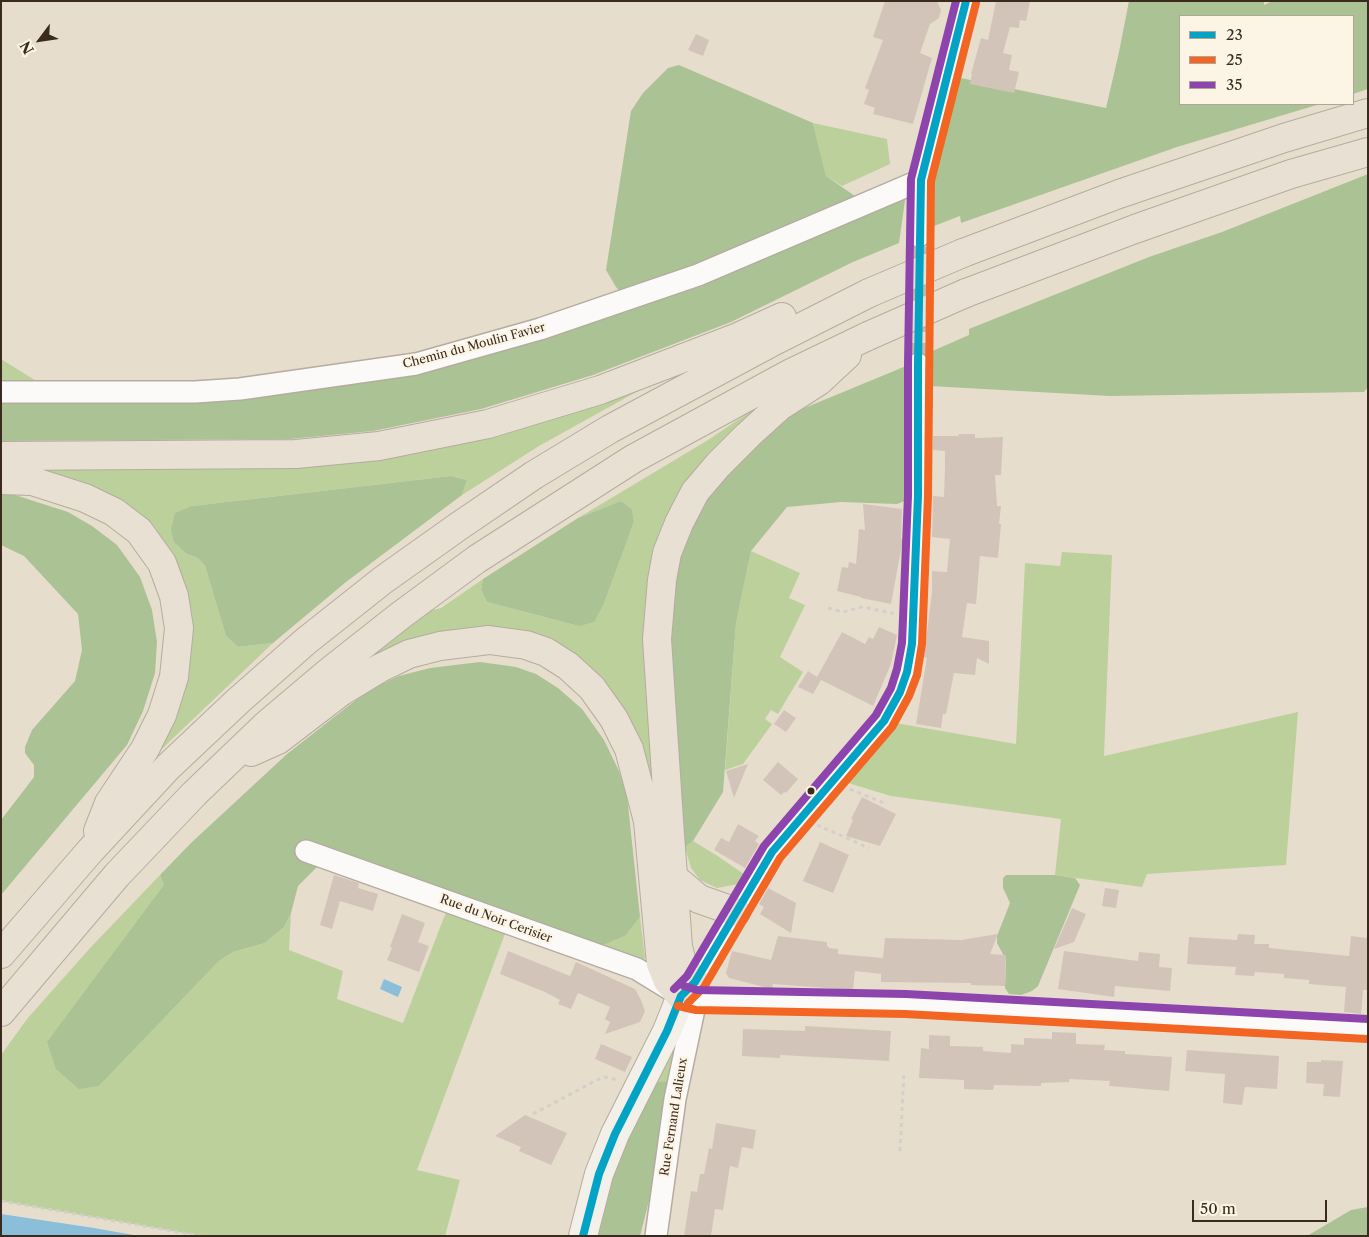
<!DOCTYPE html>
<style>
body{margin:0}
#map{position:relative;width:1369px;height:1237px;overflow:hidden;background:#e7ddcd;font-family:"Libre Caslon Text",serif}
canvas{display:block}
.frame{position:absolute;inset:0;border:2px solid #3b2a1e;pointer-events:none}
.legend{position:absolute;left:1179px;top:15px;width:175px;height:90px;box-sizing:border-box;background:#fcf5e5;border:1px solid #afa495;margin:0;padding:6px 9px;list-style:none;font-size:15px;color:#3b2a1e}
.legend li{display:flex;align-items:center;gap:10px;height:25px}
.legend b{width:25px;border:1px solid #afa495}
.north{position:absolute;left:15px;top:15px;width:50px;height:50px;-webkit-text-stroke:4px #fcf5e5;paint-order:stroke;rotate:239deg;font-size:14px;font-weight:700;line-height:20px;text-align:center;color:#3b2a1e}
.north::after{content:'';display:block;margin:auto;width:18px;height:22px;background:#3b2a1e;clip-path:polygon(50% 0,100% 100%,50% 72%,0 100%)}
.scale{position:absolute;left:1192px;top:1200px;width:135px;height:22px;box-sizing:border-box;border:2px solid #3b2a1e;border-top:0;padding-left:6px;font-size:15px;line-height:18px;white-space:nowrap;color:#3b2a1e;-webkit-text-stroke:4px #fcf5e5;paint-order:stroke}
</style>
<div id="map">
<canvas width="1369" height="1237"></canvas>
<div class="frame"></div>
<ul class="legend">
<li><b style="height:6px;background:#03a3c5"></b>23</li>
<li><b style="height:6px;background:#f26522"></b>25</li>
<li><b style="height:6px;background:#8e44ad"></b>35</li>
</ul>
<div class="north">N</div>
<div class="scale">50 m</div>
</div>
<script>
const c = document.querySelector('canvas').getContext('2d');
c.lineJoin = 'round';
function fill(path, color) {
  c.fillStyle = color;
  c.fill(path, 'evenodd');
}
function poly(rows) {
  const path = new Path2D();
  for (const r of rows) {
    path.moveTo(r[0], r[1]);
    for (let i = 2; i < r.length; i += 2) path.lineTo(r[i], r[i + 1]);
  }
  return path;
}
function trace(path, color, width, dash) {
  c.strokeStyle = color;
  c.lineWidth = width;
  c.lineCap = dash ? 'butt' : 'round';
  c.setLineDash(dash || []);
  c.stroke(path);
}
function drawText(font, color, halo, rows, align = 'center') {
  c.font = font + ' "Libre Caslon Text",serif';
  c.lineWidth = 4.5;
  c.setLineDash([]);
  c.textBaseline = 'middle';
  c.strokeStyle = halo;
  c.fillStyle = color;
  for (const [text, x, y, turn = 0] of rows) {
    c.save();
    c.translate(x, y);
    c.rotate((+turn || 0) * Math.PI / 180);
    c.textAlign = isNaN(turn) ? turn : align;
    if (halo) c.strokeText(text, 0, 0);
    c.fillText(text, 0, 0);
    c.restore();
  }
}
fill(poly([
 [813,123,887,139,890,164,842,186,826,176],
 [1,359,54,392,1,392],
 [692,361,539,446,462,495,467,480,451,476,192,506,187,554,198,558,205,566,226,636,238,647,273,643,168,743,134,778,184,678,143,525,1,467,295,462],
 [782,390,658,821,639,763,528,634,344,680,363,656,425,612,441,608,483,579,481,590,487,602,579,626,605,601,634,522,632,509,621,501,578,518,708,440],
 [751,551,800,573,789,598,805,605,780,657,803,672,778,714,771,710,765,719,772,724,743,764,725,770,736,623],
 [1062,552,1112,555,1104,756,1298,712,1286,865,1147,874,1142,887,1055,875,1061,819,891,796,835,779,884,721,1016,744,1025,563,1060,566],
 [693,841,719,857,754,881,717,888,700,880,691,868,685,847],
 [160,875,164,885,99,1086,219,961,233,952,265,943,284,927,291,913,289,950,343,971,337,999,403,1023,450,902,509,923,417,1170,460,1180,445,1236,201,1236,1,1201,1,1055,27,1019,91,947],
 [640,917,645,958,638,962,601,946,625,936],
 [679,1038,673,1081,647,1082]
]), '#bcd09c');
fill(poly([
 [1129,1,1264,1,1264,5,1272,1,1368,1,1368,89,1353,94,1353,16,1180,16,1180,104,1320,104,1177,147,961,223,960,216,934,226,935,169,956,77,1106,108,1119,52],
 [679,65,813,123,826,176,865,203,907,186,899,243,853,262,731,322,593,375,481,409,373,431,290,439,1,441,1,392,331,377,627,299,616,287,606,270,631,111,643,93,668,68],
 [1368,174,1368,387,1364,392,1110,396,930,386,928,353,969,335,969,329,1149,257,1222,232],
 [906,366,918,496,897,504,841,502,787,507,751,551,736,623,723,792,693,841,685,847,665,646,675,560,703,499,726,471,790,414],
 [451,476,467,480,462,495,346,582,273,643,238,647,226,636,205,566,198,558,187,554,174,542,171,530,175,513,192,506],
 [1,494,15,495,68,512,92,526,117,545,140,577,152,610,157,642,155,673,143,711,127,745,1,895,1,820,34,777,34,765,25,753,25,747,32,730,75,681,82,650,78,614,24,556,1,545],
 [621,501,632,509,634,522,605,601,594,622,579,626,487,602,481,590,483,579,578,518],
 [480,662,516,667,536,674,558,688,582,709,604,740,619,771,627,796,640,917,625,936,601,946,326,858,298,886,291,913,284,927,265,943,233,952,219,961,99,1086,79,1089,56,1069,47,1042,164,885,160,875,191,843,287,754,370,689,399,676,430,668],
 [1006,875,1055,875,1075,878,1080,885,1038,986,1032,991,1021,995,1009,994,1005,988,1006,960,997,943,997,936,1010,903,1003,888,1003,878],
 [673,1081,675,1099,640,1236,583,1236,647,1082],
 [1368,1207,1368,1236,1307,1236,1351,1210]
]), '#abc294');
fill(poly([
 [384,979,402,987,398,997,380,989],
 [1,1214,94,1228,139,1236,1,1236]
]), '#8bbed8');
fill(poly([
 [885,1,937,1,941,10,939,18,930,24,920,53,932,58,913,124,873,114,875,108,864,104,869,90,865,88,883,40,873,37],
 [996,1,1030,1,1026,21,1020,20,1019,28,1010,27,1003,53,1012,55,1009,70,1019,72,1014,93,970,84,972,74,971,74,981,38,988,40],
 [696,34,709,40,703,56,688,50],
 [959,434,975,434,975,438,1003,437,1001,475,995,475,997,506,1001,506,999,524,1001,524,998,558,980,556,976,604,967,603,962,637,989,641,989,664,977,658,975,675,954,673,946,714,943,714,941,728,916,724,927,658,924,657,932,592,932,571,947,572,950,539,932,537,933,496,944,497,945,467,945,451,933,450,933,436,958,436],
 [863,504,902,509,901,539,903,539,891,604,861,598,861,597,837,591,842,567,848,568,849,562,856,564,859,529,865,530],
 [879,627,897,635,891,664,873,706,821,680,813,694,798,687,808,671,817,677,842,632,865,644,869,637,873,639],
 [784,710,796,718,786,732,774,724],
 [778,762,798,779,786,793,784,792,781,795,763,780],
 [748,764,734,798,726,771],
 [862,797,896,814,880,846,846,836,853,820,851,819],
 [738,824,759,836,755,841,759,844,745,868,714,850,721,838,729,842],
 [820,842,849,855,833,893,803,881],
 [334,875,359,883,358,888,378,894,373,911,340,901,332,929,320,925],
 [768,888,796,903,791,933,760,914,764,907,759,904],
 [1105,888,1119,890,1116,908,1102,906],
 [1072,908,1086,914,1074,942,1054,949],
 [402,914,425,923,418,942,429,946,419,972,387,960,392,948,390,947],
 [998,934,990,954,1006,955,1005,986,971,985,971,983,881,982,881,974,855,971,853,990,773,984,772,989,729,978,726,973,732,951,771,960,778,936,827,942,827,946,829,947,829,948,838,949,838,954,883,958,885,938,961,940],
 [1238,934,1255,935,1254,944,1269,944,1269,948,1349,956,1351,936,1368,938,1368,990,1363,990,1361,1014,1344,1012,1346,987,1309,984,1309,980,1284,978,1284,974,1255,972,1254,976,1235,975,1236,967,1187,964,1189,937,1237,940],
 [508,951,570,976,576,962,635,989,641,1000,645,1011,640,1022,605,1034,610,1022,605,1019,610,1007,578,993,571,1009,558,1004,560,1000,545,992,500,974],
 [1064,951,1138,961,1139,952,1160,954,1159,967,1172,968,1170,991,1115,986,1114,997,1058,989],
 [805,1026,891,1031,889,1061,780,1055,780,1058,742,1056,743,1029,805,1031],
 [1052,1032,1076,1033,1076,1044,1105,1045,1104,1050,1125,1051,1125,1054,1172,1057,1169,1091,1109,1086,1110,1081,1069,1079,1069,1082,1041,1083,1041,1086,994,1085,993,1090,964,1089,964,1080,919,1078,921,1048,929,1049,929,1035,950,1036,950,1046,983,1047,983,1051,1011,1053,1011,1044,1024,1045,1024,1038,1052,1039],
 [601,1044,632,1057,625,1072,595,1059],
 [1187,1050,1279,1056,1277,1089,1245,1087,1242,1105,1223,1103,1225,1074,1185,1071],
 [1321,1060,1343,1061,1340,1097,1323,1096,1324,1084,1306,1083,1307,1062,1321,1062],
 [525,1115,567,1133,551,1165,519,1151,521,1147,495,1136],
 [716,1123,756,1130,753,1149,742,1147,738,1168,730,1166,723,1210,715,1209,711,1236,684,1236,691,1191,697,1192,700,1174,704,1174,709,1148,712,1149]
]), '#d3c4ba');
trace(poly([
 [918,364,919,236]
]), '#c5b9aa', 21, [21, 11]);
const street = poly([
 [919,236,921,180,966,1],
 [1,392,195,392,240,389,416,364,540,329,698,275,921,180],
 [306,851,637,969,681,996,696,1000,905,1004,1368,1029],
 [685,992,695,982,772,852,802,815,878,731,894,706,900,692,907,672,912,644,918,496,918,364],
 [656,1236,675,1099,696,1000]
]);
const secondary = poly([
 [583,1236,599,1174,615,1134,667,1031,681,996]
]);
const highway = poly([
 [963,253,1119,194,1284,138,1368,113],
 [966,293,1135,229,1291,174,1368,152],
 [1,456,296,454,379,446,488,424,600,390,738,337,782,317],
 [1,480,32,481,85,498,114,512,139,531,162,563,174,596,179,628,174,677,162,715,145,749,109,803,98,831],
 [251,752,278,740,342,691,380,668,409,654,440,646,489,640,526,645,546,652,568,666,592,688,614,719,629,749,648,821,661,964,668,981,681,996],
 [673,877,699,899,736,912],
 [1,954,90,851,168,767,238,701,306,641,383,580,459,526,534,475,610,429,776,340,869,293],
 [695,982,683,966,678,947,669,820,657,639,662,580,667,553,679,523,695,492,718,465,748,435,780,406,819,381,847,355],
 [1,1012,117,875,194,794,265,726,330,671,401,615,477,559,633,459,791,373,868,336]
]);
trace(street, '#b4aca0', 24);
trace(secondary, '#b4aca0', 30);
trace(highway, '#b4aca0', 30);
trace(poly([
 [828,608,843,612,862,607,868,608,896,614],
 [850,789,884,803],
 [817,825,869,848],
 [533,1114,597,1080,604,1077,618,1080],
 [900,1151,904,1071],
 [1,1201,201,1236]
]), '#d3d0cb', 3, [4, 4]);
trace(street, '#fbfaf8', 21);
trace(secondary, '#f3f0e9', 28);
trace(highway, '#e7e0d3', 28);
const highwayBridge = poly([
 [869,293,963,253],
 [868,336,966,293]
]);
trace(highwayBridge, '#b4aca0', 30, []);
trace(highwayBridge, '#e7e0d3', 28);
trace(poly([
 [583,1236,599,1174,615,1134,667,1031,681,996,695,982,772,852,884,721,900,692,907,672,912,644,918,496,918,364,921,180,966,1]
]), '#03a3c5', 8);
trace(poly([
 [688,1003,704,987,780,858,892,727,909,696,917,675,922,644,928,496,931,181,976,3],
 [678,1006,696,1010,905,1014,1367,1039]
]), '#f26522', 8);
trace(poly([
 [684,986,697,990,906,994,1368,1019],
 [674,989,687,976,764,846,876,715,891,688,897,669,902,643,908,496,908,364,911,179,956,1]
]), '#8e44ad', 8);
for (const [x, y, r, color] of [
 [811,791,4.5,"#3b2a1e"]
]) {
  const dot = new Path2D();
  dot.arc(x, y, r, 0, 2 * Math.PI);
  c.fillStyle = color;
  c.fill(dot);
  trace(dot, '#fcf5e5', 2);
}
drawText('12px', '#3b2a1e', '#fcf5e5', [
 ["Chemin du Moulin Favier",474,346,-15],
 ["Rue du Noir Cerisier",496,919,20],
 ["Rue Fernand Lalieux",674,1117,-81]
]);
</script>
